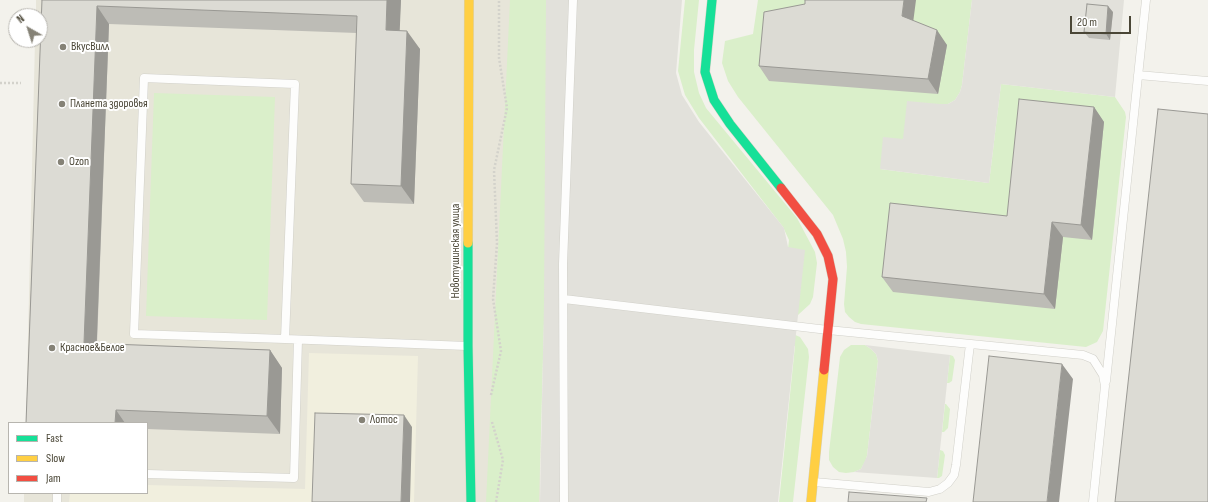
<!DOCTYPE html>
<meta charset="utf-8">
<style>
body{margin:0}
#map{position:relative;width:1208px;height:502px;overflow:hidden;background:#f3f2ec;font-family:"Sofia Sans Condensed",sans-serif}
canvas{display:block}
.legend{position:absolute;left:8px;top:422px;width:140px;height:72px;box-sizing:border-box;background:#fff;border:1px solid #b7b5af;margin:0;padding:5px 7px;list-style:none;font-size:12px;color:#4a4636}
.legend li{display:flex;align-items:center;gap:8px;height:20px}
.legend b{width:20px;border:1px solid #b7b5af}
.north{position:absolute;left:8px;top:8px;width:40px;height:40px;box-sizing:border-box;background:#fff;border:1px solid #b7b5af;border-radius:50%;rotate:321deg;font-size:11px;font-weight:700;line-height:16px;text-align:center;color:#4a4636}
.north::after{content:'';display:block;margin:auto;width:14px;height:18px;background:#858276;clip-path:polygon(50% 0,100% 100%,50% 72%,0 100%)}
.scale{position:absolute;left:1070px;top:16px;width:61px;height:18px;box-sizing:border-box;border:2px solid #4a4636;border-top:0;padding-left:5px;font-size:12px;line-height:14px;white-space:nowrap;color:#4a4636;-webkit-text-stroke:3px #fff;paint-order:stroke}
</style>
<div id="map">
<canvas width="1208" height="502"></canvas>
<ul class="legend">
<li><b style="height:5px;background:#16e098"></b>Fast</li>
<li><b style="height:5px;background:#ffcf43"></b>Slow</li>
<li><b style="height:5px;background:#f24e42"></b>Jam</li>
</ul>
<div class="north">N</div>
<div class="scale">20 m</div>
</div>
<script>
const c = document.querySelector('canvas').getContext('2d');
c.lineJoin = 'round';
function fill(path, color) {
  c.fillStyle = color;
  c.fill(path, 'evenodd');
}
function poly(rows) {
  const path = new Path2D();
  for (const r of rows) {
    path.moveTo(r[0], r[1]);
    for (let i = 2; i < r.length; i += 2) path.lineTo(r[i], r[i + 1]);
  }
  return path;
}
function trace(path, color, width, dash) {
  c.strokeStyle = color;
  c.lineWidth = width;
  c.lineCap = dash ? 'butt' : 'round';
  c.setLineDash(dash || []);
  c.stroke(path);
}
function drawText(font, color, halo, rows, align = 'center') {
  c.font = font + ' "Sofia Sans Condensed",sans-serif';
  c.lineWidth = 4;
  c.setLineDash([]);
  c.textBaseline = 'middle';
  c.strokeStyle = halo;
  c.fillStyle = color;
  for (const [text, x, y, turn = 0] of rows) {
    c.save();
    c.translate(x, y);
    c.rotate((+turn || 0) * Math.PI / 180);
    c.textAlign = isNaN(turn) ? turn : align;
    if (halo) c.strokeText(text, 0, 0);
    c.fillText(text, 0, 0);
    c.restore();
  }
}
fill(poly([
 [36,0,546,0,540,502,24,502,24,493,147,493,147,423,26,423,35,40,40,40,40,16,36,16]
]), '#e7e5d9');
fill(poly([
 [309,353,418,356,414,502,69,502,70,493,147,493,147,485,305,489]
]), '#f1efde');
fill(poly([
 [510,0,553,0,539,502,486,502],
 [685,0,699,0,694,50,694,72,699,93,706,108,797,218,815,252,817,263,813,297,810,304,798,315,788,249,789,240,783,227,699,118,685,95,678,71],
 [758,0,972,0,962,85,960,92,955,100,948,104,940,104,903,139,880,169,989,183,1001,84,1115,97,1125,112,1126,117,1103,331,1097,342,1086,347,861,324,855,322,849,317,845,312,844,304,847,267,846,252,843,239,833,215,738,97,728,81,722,63,725,41,753,34],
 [154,93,275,97,267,320,146,316],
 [793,334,800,337,808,349,809,357,793,502,779,502,795,346,780,345],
 [851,345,865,345,871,349,876,354,878,361,867,456,865,462,861,469,854,472,846,473,839,472,833,467,829,460,829,452,840,357,844,350],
 [950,355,953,356,955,360,952,381,949,383,947,383],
 [945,404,946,404,950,409,948,428,944,432,942,432],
 [940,450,943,451,945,455,942,476,939,478,937,478]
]), '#daefca');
fill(poly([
 [546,0,682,0,676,73,682,95,699,122,784,228,788,247,805,250,778,502,540,502,544,303],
 [972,0,1124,0,1115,97,1001,84,989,183,880,169,883,137,903,139,907,101,940,104,948,104,955,100,960,92,962,85],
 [865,345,950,355,937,478,854,472,861,469,867,456,878,361,876,354,871,349]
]), '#e2e1db');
const lane = poly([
 [1138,75,1208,81],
 [564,299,828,330,1083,355,1093,359,1103,375,1105,386,1093,502],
 [285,339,295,84,144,78,134,334,285,339,467,346],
 [1106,381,1146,0],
 [147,474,294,478,298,340],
 [814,482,929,492,940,489,948,483,954,475,956,465,970,344],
 [57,502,57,493],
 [564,502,563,264,573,0]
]);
const fast = poly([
 [712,0,705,72,714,100,730,124,781,188],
 [468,243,468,346,471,502]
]);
const slow = poly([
 [468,243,469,0],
 [811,502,824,370]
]);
const jam = poly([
 [781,188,817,234,828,256,833,279,824,370]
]);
trace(lane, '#d1d0c9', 9);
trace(fast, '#d3d1c2', 10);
trace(slow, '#d3d1c2', 10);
trace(jam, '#d3d1c2', 10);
trace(poly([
 [0,83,21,83],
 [491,395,501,351,493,299,497,243,494,170,507,108,499,58,499,0],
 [492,422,503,460,496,502]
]), '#d3d2cb', 2.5, [2, 2]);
trace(lane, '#fdfdfc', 8);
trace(fast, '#16e098', 9);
trace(slow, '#ffcf43', 9);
trace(jam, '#f24e42', 9);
fill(poly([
 [42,0,401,0,399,30,420,49,414,204,364,202,351,184,357,33,109,24,97,344,270,350,282,368,280,434,147,429,147,423,26,423],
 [805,4,913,21,947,45,938,94,769,81,759,66],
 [1113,12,1110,40,1089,38,1084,32],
 [1094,107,1104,122,1092,240,1063,237,1055,309,893,292,882,277,1007,216]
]), '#bdbcb6');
fill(poly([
 [387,0,401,0,399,48,386,30],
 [904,0,916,0,912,31,902,16],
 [97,6,109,24,96,361,84,343],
 [1108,6,1113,12,1110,40,1106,34],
 [937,30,947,45,938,94,928,79],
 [407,31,420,49,414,204,401,186],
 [1094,107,1104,122,1092,240,1081,225],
 [1052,222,1063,237,1055,309,1044,294],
 [270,350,282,368,280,434,267,416],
 [1062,364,1073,379,1059,502,1047,502],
 [116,410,125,423,115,423],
 [404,415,412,427,410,502,401,502]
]), '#9a9994');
const building = poly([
 [42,0,387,0,386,30,407,31,401,186,351,184,357,16,97,6,84,343,270,350,267,416,116,410,115,423,26,423,42,0],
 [805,0,904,0,902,16,937,30,928,79,759,66,764,12,805,4,805,0],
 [1087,4,1108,6,1106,34,1084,32,1087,4],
 [1019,99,1094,107,1081,225,1052,222,1044,294,882,277,890,203,1007,216,1019,99],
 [1158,109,1208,114,1208,502,1115,502,1158,109],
 [989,356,1062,364,1047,502,973,502,989,356],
 [315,413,404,415,401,502,312,502,315,413],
 [849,492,927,498,926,502,848,502,849,492]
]);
fill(building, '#dcdbd4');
trace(building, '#9a9994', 1);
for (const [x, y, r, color] of [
 [63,47,4,"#858276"],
 [62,104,4,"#858276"],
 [61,162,4,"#858276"],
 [52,348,4,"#858276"],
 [362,420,4,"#858276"]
]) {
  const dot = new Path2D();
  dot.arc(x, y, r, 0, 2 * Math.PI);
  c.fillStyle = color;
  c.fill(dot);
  trace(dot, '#fff', 1.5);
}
drawText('12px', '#4a4636', '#fff', [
 ["ВкусВилл",71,47],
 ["Планета здоровья",70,104],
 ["Ozon",69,162],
 ["Красное&Белое",60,348],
 ["Лотос",370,420]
], 'left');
drawText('12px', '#4a4636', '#fff', [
 ["Новотушинская улица",456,251,-90]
]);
</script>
